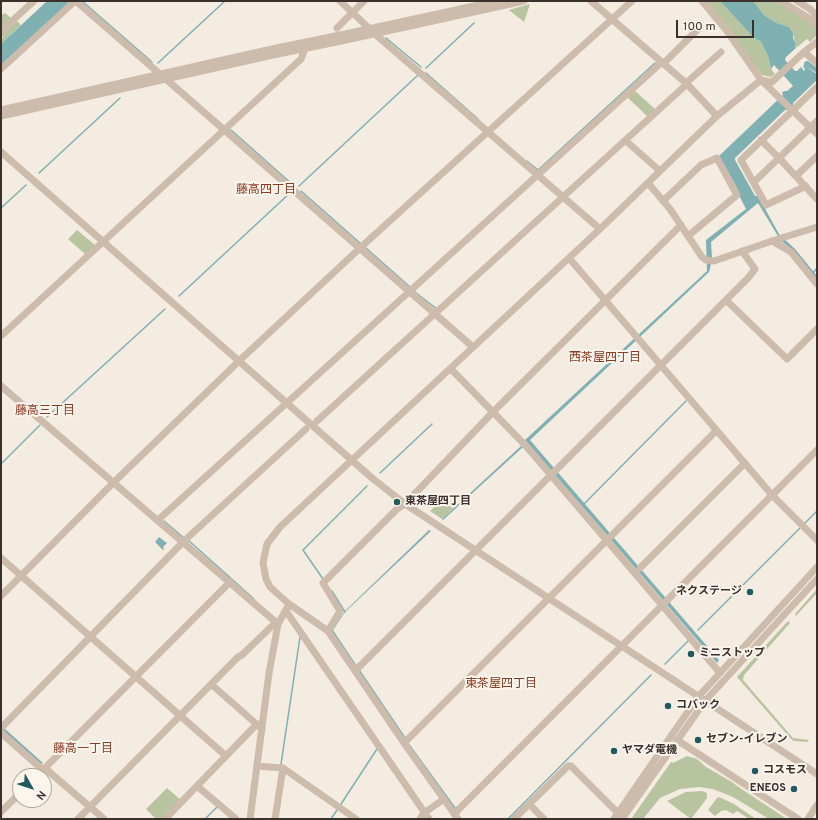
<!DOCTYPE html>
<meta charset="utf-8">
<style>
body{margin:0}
#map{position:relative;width:818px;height:820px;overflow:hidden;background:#f4ebe1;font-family:Overpass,sans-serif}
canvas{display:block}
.frame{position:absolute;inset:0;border:2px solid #3b302b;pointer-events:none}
.north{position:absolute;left:12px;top:768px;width:40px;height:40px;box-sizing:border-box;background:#fbf5ee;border:1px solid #aea6a0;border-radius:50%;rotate:129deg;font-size:11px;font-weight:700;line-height:16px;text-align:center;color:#3b302b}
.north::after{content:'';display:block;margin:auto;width:14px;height:18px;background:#1f5a5e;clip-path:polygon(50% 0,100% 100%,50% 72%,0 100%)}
.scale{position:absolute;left:676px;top:20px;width:78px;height:18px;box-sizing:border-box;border:2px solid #3b302b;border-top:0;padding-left:5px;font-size:12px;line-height:14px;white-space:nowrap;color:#3b302b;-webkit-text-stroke:3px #fbf5ee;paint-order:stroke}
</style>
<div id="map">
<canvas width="818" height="820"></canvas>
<div class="frame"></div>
<div class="north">N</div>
<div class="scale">100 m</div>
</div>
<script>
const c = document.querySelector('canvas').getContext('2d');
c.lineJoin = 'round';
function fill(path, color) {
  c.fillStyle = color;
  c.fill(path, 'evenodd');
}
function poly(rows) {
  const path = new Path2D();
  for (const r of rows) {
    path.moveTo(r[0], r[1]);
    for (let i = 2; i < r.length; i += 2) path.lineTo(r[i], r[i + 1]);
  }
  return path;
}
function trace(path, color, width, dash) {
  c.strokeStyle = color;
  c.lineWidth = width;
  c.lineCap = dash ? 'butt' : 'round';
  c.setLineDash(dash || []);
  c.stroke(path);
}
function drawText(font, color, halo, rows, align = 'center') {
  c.font = font + ' Overpass,"Noto Sans JP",sans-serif';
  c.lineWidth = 4;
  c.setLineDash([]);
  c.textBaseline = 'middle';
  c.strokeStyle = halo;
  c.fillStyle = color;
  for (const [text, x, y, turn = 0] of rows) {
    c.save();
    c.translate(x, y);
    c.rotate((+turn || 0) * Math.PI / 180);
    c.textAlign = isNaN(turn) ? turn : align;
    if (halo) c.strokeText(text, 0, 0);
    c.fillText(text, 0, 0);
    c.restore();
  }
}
fill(poly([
 [706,1,720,1,753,37,761,42,768,56,771,69,775,74,771,77,762,75],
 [753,1,777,1,810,22,817,29,817,35,810,42,807,39,796,48,793,33,789,27,777,23,770,19,764,15],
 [530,4,524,22,509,10],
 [5,13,11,18,1,29,1,15],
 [17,21,21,25,1,44,1,39,3,37,1,34],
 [634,90,655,109,647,116,627,97],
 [77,230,96,246,86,255,68,239],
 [444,498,453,508,442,519,430,511],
 [817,589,817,593,796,616,795,614],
 [789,621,790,623,744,675,743,680,793,738,809,740,807,742,794,741,791,739,737,677,787,622],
 [687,756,697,759,706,767,732,782,737,786,787,819,769,819,733,797,713,789,699,787,680,789,660,798,643,819,631,819,671,762,673,763],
 [167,788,181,800,162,819,156,819,146,809],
 [702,791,707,793,707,798,691,819,667,801,686,792],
 [719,797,734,804,756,819,749,819,737,811,733,814,726,810,721,811,715,816,708,810,717,798]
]), '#b8c4a0');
fill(poly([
 [47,1,71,1,1,66,1,44],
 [720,1,753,1,764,15,770,19,777,23,789,27,793,33,793,38,796,45,795,47,796,48,786,57,785,60,795,71,797,71,801,67,804,71,805,69,803,66,804,65,817,74,817,80,793,103,793,106,789,110,785,110,735,158,735,160,755,196,758,196,779,234,795,249,817,276,817,280,793,250,781,241,758,203,711,242,712,257,710,269,709,272,530,440,719,660,717,663,525,440,707,271,706,240,746,209,719,156,783,95,782,92,785,91,787,91,793,86,774,65,771,69,768,56,761,42,753,37],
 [806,61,808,61,817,68,817,73,804,65,804,63],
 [521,446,523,447,443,520,442,519],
 [429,530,431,531,345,612,333,630,357,666,355,666,332,632,332,629,345,611],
 [159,537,167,543,163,547,164,549,163,550,155,542],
 [360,670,406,738,404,738,359,672],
 [4,728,43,763,41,764,2,730],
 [408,742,456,808,454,809,407,743]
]), '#7fb0b2');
trace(poly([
 [82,1,152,62],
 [386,38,421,67],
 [158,63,225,1],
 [426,68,474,23],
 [426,73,478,119],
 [231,130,292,184],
 [527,161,538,170,655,63],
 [39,173,120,98],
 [299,186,418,75],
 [301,191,360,243],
 [1,208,26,185],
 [366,248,410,287],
 [813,273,817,268],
 [415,292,437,309],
 [179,296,291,192],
 [47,417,165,309],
 [1,464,40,425],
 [380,473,432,424],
 [583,505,686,401],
 [164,521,184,538],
 [805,523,817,511],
 [188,540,254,599],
 [323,579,303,550,367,486],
 [332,591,345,612],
 [698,630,801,527],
 [665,664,689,640],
 [281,764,300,637],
 [341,804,377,749],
 [205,819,218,806],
 [331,819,337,810],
 [508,819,651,675]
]), '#7fb0b2', 1.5);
trace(poly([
 [76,1,161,75],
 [340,1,375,34,600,229],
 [591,1,687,84,717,116],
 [702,1,727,31,761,80,817,134],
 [781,1,810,19,817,26],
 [797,1,810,9,817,16],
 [337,28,364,1],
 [1,31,34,1],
 [804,52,817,63],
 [663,64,697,30],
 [1,69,75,1],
 [167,80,473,347],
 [686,83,721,52],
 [1,110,272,49,345,34,497,1],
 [1,116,273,55,346,40,524,1],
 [817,121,779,158,817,199],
 [626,141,660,171],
 [1,152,372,478,405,504,817,774],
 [796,176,817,156],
 [754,182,779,158,761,140],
 [648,183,670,209,702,257,706,260,714,261,772,241,817,227],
 [806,186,766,205,741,160,817,87],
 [663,201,701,165,717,158,737,195,688,236],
 [772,241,791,252,817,284],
 [569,258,772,495,817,540],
 [726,300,787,359,817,329],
 [1,336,301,59,305,49],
 [451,369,526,446,720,673],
 [1,386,278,624],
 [317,421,687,84],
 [158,520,662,62],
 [1,558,226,756,165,819],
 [640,568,745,463],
 [1,596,113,483,239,361,360,248,632,1],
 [286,611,429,819],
 [328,631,340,611,323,583,397,509,405,504,493,412,681,225],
 [355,671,748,278,755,269,742,251],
 [211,684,262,729],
 [1,728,184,541,306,429],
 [1,733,43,770,47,770,104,819],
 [677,740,798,819],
 [404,743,716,431],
 [226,756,257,724],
 [257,766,283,768,356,819],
 [37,776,230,582],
 [197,786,236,819],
 [529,804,544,819],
 [1,812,20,793],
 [454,814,817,450],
 [78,819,238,657,242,655,274,624,278,624],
 [250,819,269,673,278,624,287,608],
 [275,819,283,768],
 [420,819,424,813,444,799],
 [458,819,404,743,328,631,289,604,270,587,266,579,263,563,267,544,280,527,600,229,717,116,761,80,772,82,804,52,817,42],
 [514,819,568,766,571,766,618,813],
 [614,819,698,697,817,567],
 [622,819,705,701,817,579],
 [808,819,817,805]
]), '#cdbbac', 7);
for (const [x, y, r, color] of [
 [397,502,4,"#1f5a5e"],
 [750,592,4,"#1f5a5e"],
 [691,654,4,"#1f5a5e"],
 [668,706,4,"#1f5a5e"],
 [698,740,4,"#1f5a5e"],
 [614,751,4,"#1f5a5e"],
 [755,771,4,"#1f5a5e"],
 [794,789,4,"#1f5a5e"]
]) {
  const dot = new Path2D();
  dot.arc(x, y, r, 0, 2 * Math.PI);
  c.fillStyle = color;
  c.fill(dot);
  trace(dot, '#fbf5ee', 1.5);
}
drawText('bold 11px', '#3b302b', '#fbf5ee', [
 ["東茶屋四丁目",405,502],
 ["ネクステージ",742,592,"right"],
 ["ミニストップ",699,654],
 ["コバック",676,706],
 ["セブン-イレブン",706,740],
 ["ヤマダ電機",622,751],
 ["コスモス",763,771],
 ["ENEOS",786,789,"right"]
], 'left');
drawText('12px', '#8c3b22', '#fbf5ee', [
 ["藤高四丁目",266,191],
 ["西茶屋四丁目",605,359],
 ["藤高三丁目",45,412],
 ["東茶屋四丁目",501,685],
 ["藤高一丁目",83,750]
]);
</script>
